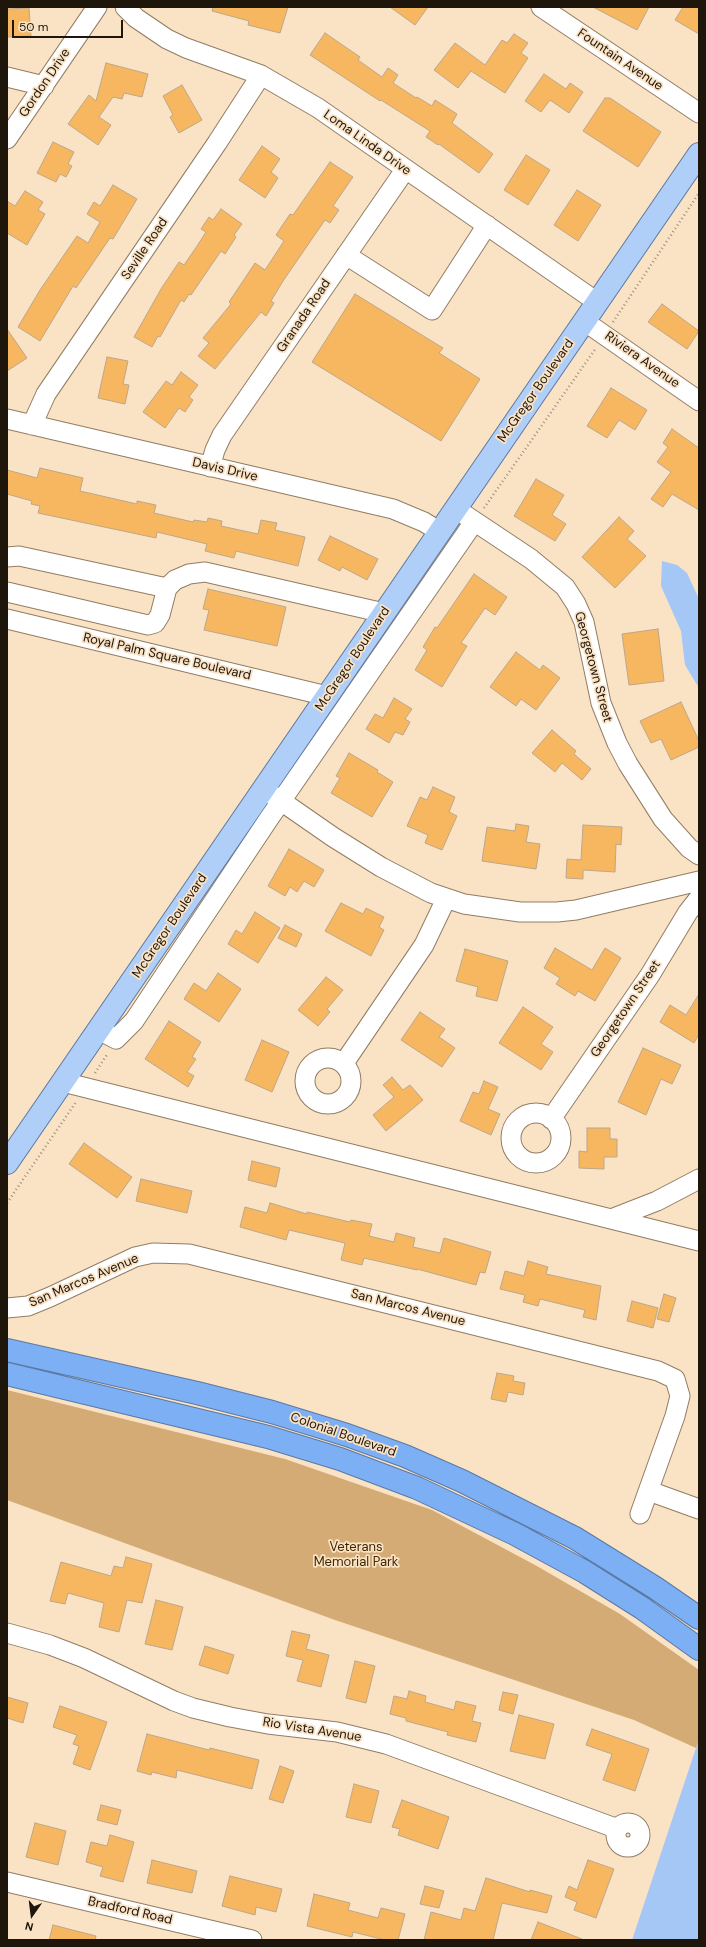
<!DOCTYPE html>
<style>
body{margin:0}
#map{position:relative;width:706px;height:1947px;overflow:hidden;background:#fae2c5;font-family:"DM Sans",sans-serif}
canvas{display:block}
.frame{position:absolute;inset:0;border:8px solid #1e160b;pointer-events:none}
.north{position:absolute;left:12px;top:1895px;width:40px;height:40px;-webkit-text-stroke:3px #fae2c5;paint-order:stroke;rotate:194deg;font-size:11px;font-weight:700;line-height:16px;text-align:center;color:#1e160b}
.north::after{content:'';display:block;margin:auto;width:14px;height:18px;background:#1e160b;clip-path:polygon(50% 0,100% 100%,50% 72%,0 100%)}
.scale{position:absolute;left:12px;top:20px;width:111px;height:18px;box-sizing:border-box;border:2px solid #1e160b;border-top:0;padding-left:5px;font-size:12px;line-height:14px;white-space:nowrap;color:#1e160b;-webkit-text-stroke:3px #fae2c5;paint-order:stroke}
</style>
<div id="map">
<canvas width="706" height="1947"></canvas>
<div class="frame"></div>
<div class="north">N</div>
<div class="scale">50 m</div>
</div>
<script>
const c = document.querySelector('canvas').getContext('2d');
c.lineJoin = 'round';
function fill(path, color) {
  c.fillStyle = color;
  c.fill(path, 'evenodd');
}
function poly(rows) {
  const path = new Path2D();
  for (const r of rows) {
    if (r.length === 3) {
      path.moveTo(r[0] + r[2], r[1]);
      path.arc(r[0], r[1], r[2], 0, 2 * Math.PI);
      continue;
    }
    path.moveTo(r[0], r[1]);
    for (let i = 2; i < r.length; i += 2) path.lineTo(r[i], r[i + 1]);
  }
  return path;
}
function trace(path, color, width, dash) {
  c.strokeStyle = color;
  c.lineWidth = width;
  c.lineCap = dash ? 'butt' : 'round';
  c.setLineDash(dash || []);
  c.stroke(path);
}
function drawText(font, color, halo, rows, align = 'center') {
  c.font = font + ' "DM Sans",sans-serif';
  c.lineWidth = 3.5;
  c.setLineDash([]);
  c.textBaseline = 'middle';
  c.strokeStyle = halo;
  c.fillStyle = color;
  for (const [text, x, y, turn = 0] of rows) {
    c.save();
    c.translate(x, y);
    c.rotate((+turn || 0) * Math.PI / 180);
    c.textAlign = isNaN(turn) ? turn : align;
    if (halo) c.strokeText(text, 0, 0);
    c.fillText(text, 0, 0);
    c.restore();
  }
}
fill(poly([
 [7,1390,285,1459,432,1510,535,1565,620,1614,699,1670,699,1740,696,1748,634,1720,335,1620,7,1500]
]), '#d4aa75');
fill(poly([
 [662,561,677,565,687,573,699,599,699,688,685,665,681,631,661,586],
 [699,1740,699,1940,632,1940,696,1748]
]), '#a4c7f6');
const building = poly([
 [213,7,288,7,280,33,248,25,249,21,212,11,213,7],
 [390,7,428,7,415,25,390,7],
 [593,7,649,7,637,30,593,7],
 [683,7,699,7,699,34,675,20,683,7],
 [29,8,31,36,7,37,7,9,29,8],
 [325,33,360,57,358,60,382,77,388,68,398,75,393,83,416,98,417,97,432,106,435,100,457,114,452,123,493,154,479,173,439,144,438,145,426,137,430,131,381,100,380,101,310,55,325,33],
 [514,34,528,43,521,53,528,58,505,93,471,71,458,88,434,70,455,43,485,65,502,40,507,43,514,34],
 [106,63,148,74,142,97,124,93,122,99,113,97,99,117,111,125,98,145,68,124,89,95,96,101,106,63],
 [544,74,566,89,570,83,583,92,569,113,550,100,541,112,525,101,544,74],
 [182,85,202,120,179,133,170,117,173,115,163,96,182,85],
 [605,98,610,98,661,132,638,167,583,131,605,98],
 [53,142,74,152,68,164,72,166,66,177,60,174,56,182,37,173,53,142],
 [262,146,280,159,271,172,278,178,265,198,239,180,262,146],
 [526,155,550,170,528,205,504,190,526,155],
 [330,162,353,177,333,206,339,210,330,223,325,220,283,281,271,301,274,303,266,316,261,312,215,369,198,356,209,343,203,338,231,304,229,302,255,263,265,270,284,241,276,235,290,214,293,215,330,162],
 [113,185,137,199,113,239,110,238,76,288,73,286,40,341,18,327,40,290,77,236,88,243,100,222,87,214,94,202,100,206,113,185],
 [577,190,601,205,578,241,554,225,577,190],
 [25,191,43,202,38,210,45,214,27,245,7,233,7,201,15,206,25,191],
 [221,209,242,224,234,235,236,237,225,254,221,251,191,295,189,294,184,302,181,300,160,337,158,336,152,347,134,337,161,289,179,262,184,265,197,246,206,232,201,229,209,217,213,220,221,209],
 [355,294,443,348,439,353,480,379,441,441,312,362,355,294],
 [662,304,699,331,687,349,648,322,662,304],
 [7,329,27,358,7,371,7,329],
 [107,357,128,361,123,384,129,385,125,404,98,398,107,357],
 [181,372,198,385,189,397,193,400,185,412,179,408,165,428,143,412,166,381,172,385,181,372],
 [611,388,647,410,635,430,619,420,607,438,587,426,611,388],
 [672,429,699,448,699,510,672,494,663,507,651,499,671,472,657,462,668,447,663,443,672,429],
 [40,468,83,478,80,491,137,504,137,501,156,505,154,513,193,522,194,520,207,522,208,518,222,521,221,526,258,534,261,520,277,523,275,530,305,537,298,566,236,551,234,558,205,551,207,544,157,532,156,538,38,513,40,506,31,504,32,501,7,494,7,470,37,478,40,468],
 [536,479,564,495,552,515,566,524,555,541,514,516,536,479],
 [619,517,634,531,627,539,646,556,615,588,582,557,619,517],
 [330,536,378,559,367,580,342,567,340,571,318,560,330,536],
 [474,574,507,597,495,615,485,608,461,643,467,646,442,687,415,670,427,650,423,647,435,627,437,628,474,574],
 [208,589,286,607,277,646,204,630,209,610,203,609,208,589],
 [658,629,664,681,629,685,622,634,658,629],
 [516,652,540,670,543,665,560,678,536,710,521,699,516,706,490,687,516,652],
 [394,698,412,709,405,719,410,722,403,735,395,732,389,743,366,729,375,714,383,718,394,698],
 [681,702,699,741,699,747,671,760,661,739,651,743,640,721,681,702],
 [552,730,576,751,574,754,591,769,582,780,562,763,555,772,532,753,552,730],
 [349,753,378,770,377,772,393,782,372,817,331,793,340,778,336,776,349,753],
 [433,787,455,797,449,812,457,816,442,850,425,843,428,835,407,826,420,797,427,800,433,787],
 [516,824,529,826,526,842,540,844,536,869,482,861,487,827,515,831,516,824],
 [583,825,622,827,621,845,616,844,615,872,583,870,583,879,566,878,567,859,581,860,583,825],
 [289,849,324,870,314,887,304,881,297,892,290,887,285,896,268,886,289,849],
 [341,903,363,914,366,908,384,917,379,927,384,930,371,956,325,931,341,903],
 [255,912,280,928,258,963,228,944,236,930,242,934,255,912],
 [285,925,302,934,296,947,278,938,285,925],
 [555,948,592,970,605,948,621,958,595,1001,578,991,575,996,556,984,560,978,544,968,555,948],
 [465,949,508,961,497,1001,476,996,478,987,456,981,465,949],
 [218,973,241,989,219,1022,184,999,194,983,206,991,218,973],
 [326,977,343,990,327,1009,330,1012,318,1026,298,1010,326,977],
 [699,994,699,1034,694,1043,660,1022,670,1005,686,1015,699,994],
 [523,1007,553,1027,541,1044,553,1052,541,1070,499,1043,523,1007],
 [420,1012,445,1029,439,1037,455,1048,442,1067,401,1040,420,1012],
 [169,1021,201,1042,192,1057,196,1059,187,1072,194,1076,188,1087,145,1059,169,1021],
 [262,1040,289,1052,272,1092,245,1080,262,1040],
 [643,1048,681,1065,672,1084,661,1079,646,1115,618,1102,643,1048],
 [392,1077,403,1090,410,1085,423,1100,386,1131,373,1115,394,1097,383,1085,392,1077],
 [484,1081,498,1087,488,1109,500,1114,491,1135,460,1121,473,1092,479,1094,484,1081],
 [587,1128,610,1128,610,1139,617,1139,617,1157,604,1157,604,1169,579,1168,579,1151,587,1152,587,1128],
 [84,1143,132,1177,117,1198,69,1164,84,1143],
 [252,1161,280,1168,276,1187,248,1180,252,1161],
 [141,1179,192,1191,187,1213,136,1201,141,1179],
 [270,1203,307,1214,307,1212,350,1222,351,1220,372,1224,369,1236,394,1242,396,1233,415,1238,413,1247,440,1253,444,1238,491,1252,485,1273,480,1272,476,1285,417,1269,417,1270,364,1258,362,1265,341,1260,345,1243,289,1230,286,1240,240,1227,245,1207,267,1213,270,1203],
 [528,1261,548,1267,546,1274,601,1286,596,1320,583,1317,585,1310,540,1299,538,1306,523,1302,525,1295,500,1289,505,1271,524,1276,528,1261],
 [664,1294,676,1298,669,1322,657,1319,664,1294],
 [632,1301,658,1308,653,1328,627,1321,632,1301],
 [497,1373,514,1376,513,1381,525,1383,523,1395,508,1392,506,1402,491,1399,497,1373],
 [126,1557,152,1564,142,1603,127,1600,119,1632,99,1627,104,1603,68,1593,65,1604,50,1601,61,1562,111,1576,114,1566,123,1568,126,1557],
 [156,1600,183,1607,172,1650,145,1644,156,1600],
 [292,1631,310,1635,306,1649,329,1655,321,1687,297,1681,303,1660,286,1656,292,1631],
 [205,1646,234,1655,228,1674,199,1665,205,1646],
 [355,1661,375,1666,366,1703,346,1698,355,1661],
 [409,1691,426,1696,425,1702,454,1710,456,1701,476,1706,472,1721,481,1723,476,1742,447,1735,448,1732,406,1721,406,1718,390,1714,394,1696,407,1699,409,1691],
 [503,1692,518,1695,513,1714,499,1710,503,1692],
 [7,1697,28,1703,23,1723,7,1718,7,1697],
 [60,1706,107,1722,90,1770,73,1764,79,1746,73,1744,77,1735,53,1727,60,1706],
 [519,1715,554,1724,545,1759,510,1751,519,1715],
 [592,1729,649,1749,635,1791,603,1780,612,1754,586,1745,592,1729],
 [147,1734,209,1750,210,1748,259,1760,252,1789,177,1770,176,1778,152,1772,151,1775,137,1771,147,1734],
 [280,1766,294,1771,283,1803,269,1799,280,1766],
 [354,1784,379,1791,371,1823,346,1817,354,1784],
 [402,1800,449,1817,438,1849,398,1835,400,1829,392,1827,402,1800],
 [101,1805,121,1810,117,1825,97,1820,101,1805],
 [35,1823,66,1831,58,1865,26,1857,35,1823],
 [110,1835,134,1842,123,1882,100,1876,103,1867,86,1862,91,1842,107,1846,110,1835],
 [152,1860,197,1871,192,1893,147,1883,152,1860],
 [588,1860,614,1869,596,1918,574,1910,577,1902,565,1897,569,1886,577,1890,588,1860],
 [230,1876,282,1889,276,1912,256,1907,255,1915,222,1906,230,1876],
 [486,1878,530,1892,530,1890,552,1896,547,1913,502,1903,493,1940,424,1940,431,1912,461,1920,464,1908,475,1911,486,1878],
 [425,1886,444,1891,439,1908,420,1904,425,1886],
 [314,1894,350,1903,348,1910,378,1918,381,1908,405,1914,398,1940,385,1940,353,1932,352,1937,307,1926,314,1894],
 [538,1922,582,1939,582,1940,531,1940,538,1922],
 [53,1925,96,1936,95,1940,49,1940,53,1925]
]);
fill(building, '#f7b760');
trace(building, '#bca68a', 1);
const minor = poly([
 [125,7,136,18,167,39,186,48,261,75,318,108,597,302],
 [541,7,699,113],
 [7,77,44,86],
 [7,139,97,7],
 [346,255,432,310,487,225],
 [584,321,699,401],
 [7,419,393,509,424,522,440,532],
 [32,425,46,394,217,143,261,75],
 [210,467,215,450,222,435,405,170],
 [465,515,531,559,565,587,576,604,584,622,601,703,617,743,628,764,663,819,689,848,699,855],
 [7,557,19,556,167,588],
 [7,592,148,625,155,623,160,615,167,588,175,580,189,574,205,572,384,613],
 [7,619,327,696],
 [271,794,333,837,381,867,431,893,464,904,520,912,557,912,576,910,699,881],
 [99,1030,116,1039,134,1021,268,820,474,522],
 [328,1081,23],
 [344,1063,424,945,446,899],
 [63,1082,699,1241],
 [536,1138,25],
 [551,1119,650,975,688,912,699,898],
 [611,1219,657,1201,699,1179],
 [7,1308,28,1306,50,1297,135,1257,153,1253,189,1254,658,1371,675,1379,680,1396,675,1416,640,1514],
 [649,1491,699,1509],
 [7,1633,50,1645,84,1658,174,1701,193,1708,230,1717,268,1724,337,1732,386,1744,618,1829],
 [628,1835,12],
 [7,1882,252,1940]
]);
const major = poly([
 [7,1163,699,154]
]);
const highway = poly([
 [7,1350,197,1393,272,1412,347,1435,405,1456,462,1481,575,1538,654,1587,699,1618],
 [7,1374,268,1437,340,1459,417,1488,515,1534,585,1572,642,1608,699,1649]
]);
trace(minor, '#927d63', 21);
trace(major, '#5b79a2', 24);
trace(highway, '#5b79a2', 24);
trace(poly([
 [613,322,699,193],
 [484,508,596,348],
 [95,1073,108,1053],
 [7,1203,76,1102]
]), '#a08e79', 2.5, [1, 3]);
trace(minor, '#fff', 19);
trace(major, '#b0cff8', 22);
trace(highway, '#7caff4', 22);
drawText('13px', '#1e160b', '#fae2c5', [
 ["Fountain Avenue",620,60,34],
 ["Gordon Drive",45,83,-56],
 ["Loma Linda Drive",367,143,35],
 ["Seville Road",145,249,-56],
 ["Granada Road",304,316,-56],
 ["Riviera Avenue",642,360,35],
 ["McGregor Boulevard",536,391,-55],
 ["Davis Drive",225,470,13],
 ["Royal Palm Square Boulevard",167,657,13],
 ["McGregor Boulevard",353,659,-56],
 ["Georgetown Street",593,667,75],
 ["McGregor Boulevard",170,926,-56],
 ["Georgetown Street",626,1009,-56],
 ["San Marcos Avenue",84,1281,-23],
 ["San Marcos Avenue",408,1308,14],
 ["Colonial Boulevard",343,1435,19],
 ["Rio Vista Avenue",312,1730,9],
 ["Bradford Road",130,1911,13]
]);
drawText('13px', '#3f2700', '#fae2c5', [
 ["Veterans",356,1548],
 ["Memorial Park",356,1563]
]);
</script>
